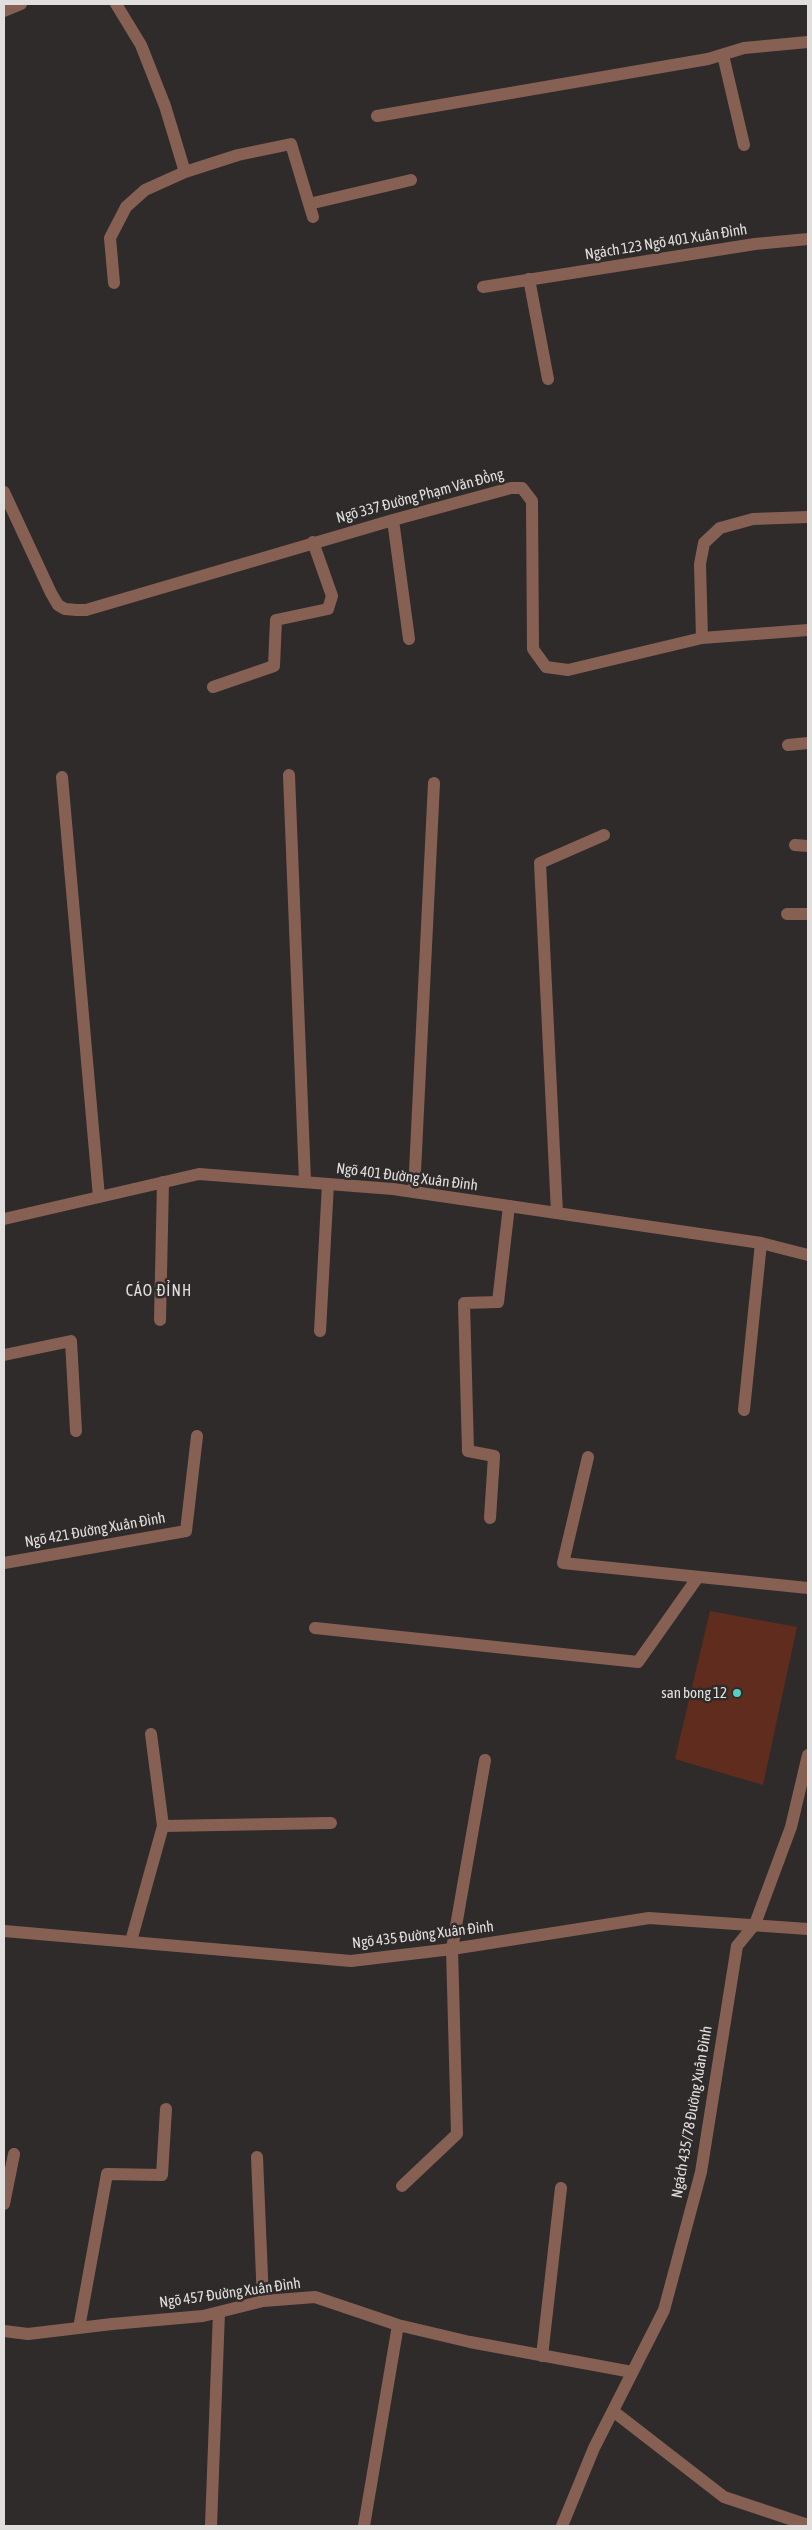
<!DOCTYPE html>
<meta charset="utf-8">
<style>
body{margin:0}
#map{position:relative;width:812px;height:2530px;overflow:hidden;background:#2f2b2a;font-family:"Asap Condensed",sans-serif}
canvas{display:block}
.frame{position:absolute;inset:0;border:5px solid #e1dfde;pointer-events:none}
</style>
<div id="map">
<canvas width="812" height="2530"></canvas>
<div class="frame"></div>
</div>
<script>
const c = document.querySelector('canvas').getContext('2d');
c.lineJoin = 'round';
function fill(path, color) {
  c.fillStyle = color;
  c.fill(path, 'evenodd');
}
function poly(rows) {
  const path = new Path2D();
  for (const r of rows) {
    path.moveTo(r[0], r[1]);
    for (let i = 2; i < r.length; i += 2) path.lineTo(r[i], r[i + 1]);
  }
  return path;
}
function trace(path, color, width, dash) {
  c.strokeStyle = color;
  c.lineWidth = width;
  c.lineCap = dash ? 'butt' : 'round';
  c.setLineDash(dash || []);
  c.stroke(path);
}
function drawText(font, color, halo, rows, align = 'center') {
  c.font = font + ' "Asap Condensed",sans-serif';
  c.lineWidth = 5;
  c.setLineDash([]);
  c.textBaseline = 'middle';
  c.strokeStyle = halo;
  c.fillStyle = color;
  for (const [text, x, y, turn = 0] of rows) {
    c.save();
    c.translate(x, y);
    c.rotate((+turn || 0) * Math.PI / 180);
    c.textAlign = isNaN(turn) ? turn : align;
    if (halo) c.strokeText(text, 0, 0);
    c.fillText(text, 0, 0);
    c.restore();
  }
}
fill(poly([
 [710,1611,797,1627,763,1785,675,1759]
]), '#602c1d');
trace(poly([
 [723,55,744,145],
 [377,116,708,59,744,48,808,42],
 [185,172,238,155,291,144,313,217],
 [309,204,411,180],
 [529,279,548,379],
 [114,283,110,238,126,207,145,190,185,172,165,106,141,45,116,4],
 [483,287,755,244,808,239],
 [702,638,808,630],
 [4,1219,199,1174,393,1189,761,1243,808,1255],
 [4,1931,351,1961,452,1949,649,1918,808,1929]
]), '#876054', 12);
trace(poly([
 [4,11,21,4],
 [4,492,51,593,58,605,65,609,77,610,86,610,393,520,511,488,522,488,532,501,533,649,546,667,568,670,702,638,700,564,704,543,720,528,753,519,808,517],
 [393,520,409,639],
 [213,687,274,666,276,620,328,609,332,596,313,542],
 [788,745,808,743],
 [289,775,305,1182],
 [62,777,99,1197],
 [795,845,808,846],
 [787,914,808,914],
 [414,1192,434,783],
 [557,1213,540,863,604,835],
 [160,1320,163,1182],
 [320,1331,328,1184],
 [4,1355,71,1341,76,1431],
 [744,1410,761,1243],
 [588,1457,563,1563,808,1588],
 [490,1518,494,1456,468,1451,464,1303,498,1302,509,1206],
 [4,1563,186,1531,197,1436],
 [315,1628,638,1662,698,1577],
 [163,1826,331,1823],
 [131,1941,163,1826,151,1734],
 [257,2157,263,2301],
 [402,2186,457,2134,452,1949,485,1760],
 [4,2204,14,2154],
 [79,2328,107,2174,162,2175,166,2109],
 [4,2331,28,2334,112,2324,203,2316,263,2301,315,2297,398,2325,470,2342,632,2372],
 [542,2356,561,2188],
 [613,2411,724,2497,808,2525],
 [211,2526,219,2312],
 [364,2526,398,2325],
 [562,2526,594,2448,664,2310,701,2172,737,1946,755,1924,791,1827,808,1755]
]), '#876054', 12);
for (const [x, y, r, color] of [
 [737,1693,5,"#56cec3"]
]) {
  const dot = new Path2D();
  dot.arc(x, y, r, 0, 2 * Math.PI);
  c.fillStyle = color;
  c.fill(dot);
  trace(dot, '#2f2b2a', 2);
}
drawText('15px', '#e1dfde', '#2f2b2a', [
 ["Ngách 123 Ngõ 401 Xuân Đỉnh",666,242,-9],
 ["Ngõ 337 Đường Phạm Văn Đồng",420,496,-15],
 ["Ngõ 401 Đường Xuân Đỉnh",407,1177,7],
 ["Ngõ 421 Đường Xuân Đỉnh",95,1530,-10],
 ["Ngõ 435 Đường Xuân Đỉnh",423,1935,-7],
 ["Ngách 435/78 Đường Xuân Đỉnh",692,2112,-80],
 ["Ngõ 457 Đường Xuân Đỉnh",230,2293,-8]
]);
drawText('15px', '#e1dfde', '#2f2b2a', [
 ["san bong 12",727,1693]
], 'right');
c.letterSpacing = '1px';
drawText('16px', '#e1dfde', '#2f2b2a', [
 ["CÁO ĐỈNH",159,1291]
]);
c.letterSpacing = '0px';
</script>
